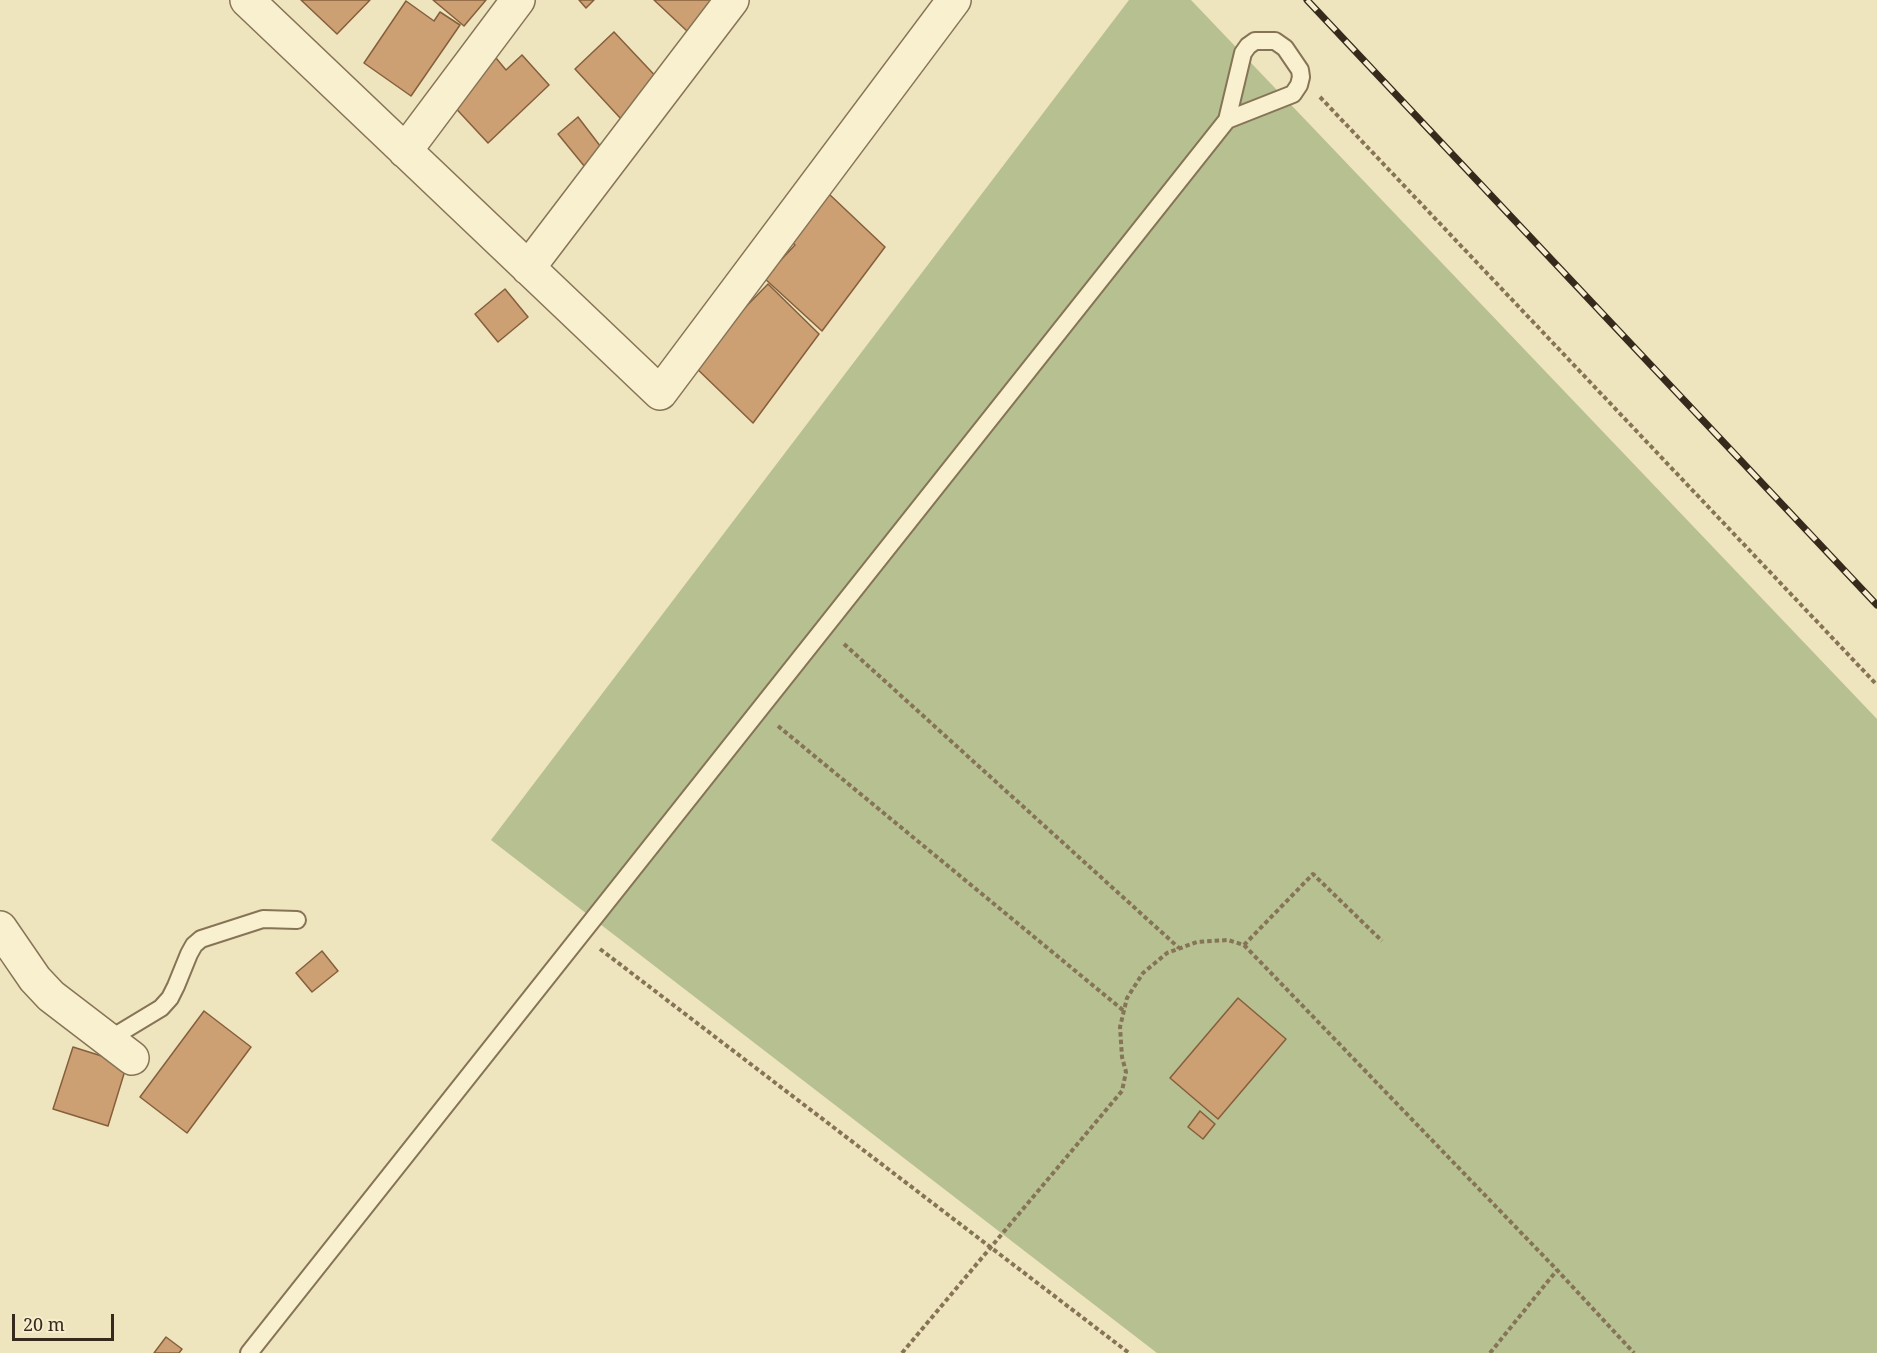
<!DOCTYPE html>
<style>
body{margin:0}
#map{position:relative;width:1877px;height:1353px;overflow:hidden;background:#eee4bd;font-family:"Noto Serif",serif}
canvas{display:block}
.scale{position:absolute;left:12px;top:1314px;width:102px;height:27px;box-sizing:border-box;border:3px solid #352a1b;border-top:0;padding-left:8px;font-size:18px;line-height:21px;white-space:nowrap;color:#352a1b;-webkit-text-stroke:4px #f5edcd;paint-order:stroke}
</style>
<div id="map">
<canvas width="1877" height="1353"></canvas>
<div class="scale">20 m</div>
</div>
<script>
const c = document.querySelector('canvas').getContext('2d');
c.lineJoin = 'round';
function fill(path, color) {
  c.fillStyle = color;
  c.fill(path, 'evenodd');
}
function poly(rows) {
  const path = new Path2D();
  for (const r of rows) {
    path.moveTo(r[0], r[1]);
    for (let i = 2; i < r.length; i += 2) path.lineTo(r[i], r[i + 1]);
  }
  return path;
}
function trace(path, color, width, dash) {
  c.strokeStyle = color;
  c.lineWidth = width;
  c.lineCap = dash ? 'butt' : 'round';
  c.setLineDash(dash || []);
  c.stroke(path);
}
fill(poly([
 [1129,0,1191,0,1877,719,1877,1353,1157,1353,491,840]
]), '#b6c091');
const building = poly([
 [301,0,370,0,337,34,301,0],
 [433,0,486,0,464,26,433,0],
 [579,0,594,0,586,8,579,0],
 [654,0,716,0,687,31,654,0],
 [406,1,434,21,440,12,460,25,411,96,364,63,406,1],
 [614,32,662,83,622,120,575,69,614,32],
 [522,55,549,85,488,143,449,101,496,58,506,70,522,55],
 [578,117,604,151,585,167,558,134,578,117],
 [829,194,885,247,822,331,764,278,795,245,788,238,829,194],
 [768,284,819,334,753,423,691,363,768,284],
 [505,289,528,317,498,342,475,314,505,289],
 [322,951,338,971,312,992,296,973,322,951],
 [1238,998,1286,1039,1218,1119,1170,1078,1238,998],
 [204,1011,251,1047,187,1133,140,1097,204,1011],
 [73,1047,127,1064,108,1126,53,1109,73,1047],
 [1200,1111,1215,1124,1203,1139,1188,1127,1200,1111],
 [166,1337,182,1349,179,1353,154,1353,166,1337]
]);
fill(building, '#cda073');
trace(building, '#855f3c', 1.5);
const lane = poly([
 [1255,41,1275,41,1285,48,1300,70,1301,77,1299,85,1293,94,1227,120,1243,53,1248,46,1255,41],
 [108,1040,161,1008,170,998,176,986,189,954,194,945,201,939,263,919,297,920],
 [249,1353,1227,120]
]);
const street = poly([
 [247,0,660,393,954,0],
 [405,151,518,0],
 [528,268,732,0],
 [0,928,35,979,51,996,132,1058]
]);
trace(lane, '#867456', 20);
trace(street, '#867456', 36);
trace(poly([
 [1320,97,1877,685],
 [844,644,1179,948],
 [778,726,1124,1011],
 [1244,945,1557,1270,1634,1353],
 [600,949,1129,1353],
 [902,1353,1122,1091,1126,1072,1122,1057,1120,1027,1127,998,1143,973,1167,953,1197,942,1228,940,1244,945,1313,874,1382,941],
 [1490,1353,1557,1270]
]), '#867456', 4, [4.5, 3]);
trace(lane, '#f9f0d0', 16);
trace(street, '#f9f0d0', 33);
const rail = poly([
 [1307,0,1877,605]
]);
trace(rail, '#352a1b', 7);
trace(rail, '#f5edcd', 4.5, [14]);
</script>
